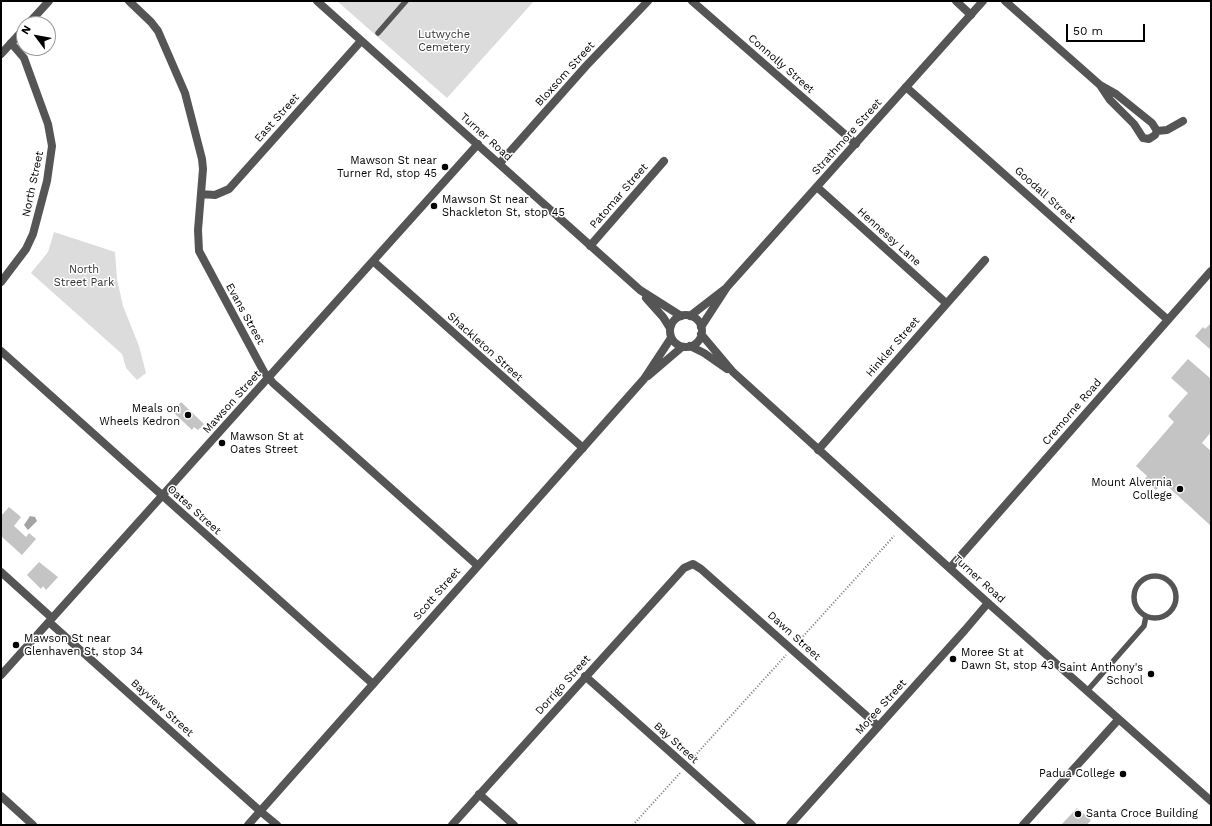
<!DOCTYPE html>
<style>
body{margin:0}
#map{position:relative;width:1212px;height:826px;overflow:hidden;background:#fff;font-family:"Work Sans",sans-serif}
canvas{display:block}
.frame{position:absolute;inset:0;border:2px solid #000;pointer-events:none}
.north{position:absolute;left:16px;top:16px;width:40px;height:40px;box-sizing:border-box;background:#fff;border:1px solid #999;border-radius:50%;rotate:302deg;font-size:11px;font-weight:700;line-height:16px;text-align:center;color:#000}
.north::after{content:'';display:block;margin:auto;width:14px;height:18px;background:#000;clip-path:polygon(50% 0,100% 100%,50% 72%,0 100%)}
.scale{position:absolute;left:1066px;top:24px;width:79px;height:18px;box-sizing:border-box;border:2px solid #000;border-top:0;padding-left:5px;font-size:12px;line-height:14px;white-space:nowrap;color:#000;-webkit-text-stroke:3px #fff;paint-order:stroke}
</style>
<div id="map">
<canvas width="1212" height="826"></canvas>
<div class="frame"></div>
<div class="north">N</div>
<div class="scale">50 m</div>
</div>
<script>
const c = document.querySelector('canvas').getContext('2d');
c.lineJoin = 'round';
function fill(path, color) {
  c.fillStyle = color;
  c.fill(path, 'evenodd');
}
function poly(rows) {
  const path = new Path2D();
  for (const r of rows) {
    if (r.length === 3) {
      path.moveTo(r[0] + r[2], r[1]);
      path.arc(r[0], r[1], r[2], 0, 2 * Math.PI);
      continue;
    }
    path.moveTo(r[0], r[1]);
    for (let i = 2; i < r.length; i += 2) path.lineTo(r[i], r[i + 1]);
  }
  return path;
}
function trace(path, color, width, dash) {
  c.strokeStyle = color;
  c.lineWidth = width;
  c.lineCap = dash ? 'butt' : 'round';
  c.setLineDash(dash || []);
  c.stroke(path);
}
function drawText(font, color, halo, rows, align = 'center') {
  c.font = font + ' "Work Sans",sans-serif';
  c.lineWidth = 3;
  c.setLineDash([]);
  c.textBaseline = 'middle';
  c.strokeStyle = halo;
  c.fillStyle = color;
  for (const [text, x, y, turn = 0] of rows) {
    c.save();
    c.translate(x, y);
    c.rotate((+turn || 0) * Math.PI / 180);
    c.textAlign = isNaN(turn) ? turn : align;
    if (halo) c.strokeText(text, 0, 0);
    c.fillText(text, 0, 0);
    c.restore();
  }
}
fill(poly([
 [337,1,534,1,447,98],
 [54,232,115,252,117,279,123,306,139,346,146,373,137,380,126,368,122,354,31,273,48,252]
]), '#dcdcdc');
fill(poly([
 [30,516,35,517,37,521,28,530,24,525]
]), '#a3a3a3');
fill(poly([
 [1211,323,1211,350,1195,336,1203,327,1205,329],
 [1188,359,1211,379,1211,432,1202,443,1211,451,1211,526,1163,482,1156,490,1144,480,1147,476,1136,466,1174,422,1168,416,1188,393,1171,378],
 [181,402,204,424,198,430,194,427,192,430,173,412],
 [9,507,21,517,14,526,26,537,29,533,36,539,22,555,1,536,1,516],
 [39,562,58,577,46,590,43,586,41,589,27,575],
 [1077,808,1091,820,1087,825,1061,825]
]), '#c4c4c4');
trace(poly([
 [797,643,894,536],
 [691,760,786,655],
 [633,825,680,773]
]), '#777', 2, [1, 2]);
trace(poly([
 [378,33,406,1],
 [1155,597,21],
 [1087,691,1144,626,1146,616]
]), '#555', 5.5);
trace(poly([
 [129,1,151,22,158,31,185,93,202,159,203,169,198,230,199,251,264,372,273,383,477,565],
 [317,1,640,290,681,316],
 [692,1,856,144],
 [956,1,971,15],
 [1005,1,1100,85,1116,94,1152,123,1157,131,1155,135,1149,139,1143,138,1134,124,1110,100,1100,85],
 [906,87,1168,320],
 [1157,131,1167,130,1183,121],
 [500,163,586,66,648,1],
 [817,187,946,303],
 [201,194,215,195,229,189,361,41],
 [590,246,664,161],
 [373,261,583,448],
 [1,282,26,249,33,234,47,181,52,146,48,124,24,58,11,43],
 [646,298,663,317,670,328],
 [1,351,373,684],
 [818,450,985,260],
 [950,568,1211,271],
 [1,572,52,618],
 [988,603,1211,801],
 [49,622,260,811],
 [1,675,478,144],
 [585,676,752,825],
 [479,794,514,825],
 [1,796,33,825],
 [452,825,684,568,693,564,701,569,878,726],
 [1023,825,1118,720]
]), '#555', 8);
trace(poly([
 [28,24,49,1],
 [1,54,24,29],
 [686,331,16],
 [690,316,725,289],
 [701,327,727,287,983,1],
 [701,334,733,372,988,603,965,630,790,825],
 [690,346,704,353,727,369],
 [648,376,682,347],
 [260,811,277,825],
 [248,825,644,379,671,338]
]), '#555', 8);
for (const [x, y, r, color] of [
 [445,167,4,"#000"],
 [434,206,4,"#000"],
 [188,415,4,"#000"],
 [222,443,4,"#000"],
 [1180,489,4,"#000"],
 [16,645,4,"#000"],
 [953,659,4,"#000"],
 [1151,674,4,"#000"],
 [1123,774,4,"#000"],
 [1078,814,4,"#000"]
]) {
  const dot = new Path2D();
  dot.arc(x, y, r, 0, 2 * Math.PI);
  c.fillStyle = color;
  c.fill(dot);
  trace(dot, '#fff', 1.5);
}
drawText('11px', '#333', '#fff', [
 ["Lutwyche",444,35],
 ["Cemetery",444,48],
 ["North",84,270],
 ["Street Park",84,283]
]);
drawText('11px', '#000', '#fff', [
 ["Connolly Street",781,64,41],
 ["Bloxsom Street",565,74,-48],
 ["East Street",277,118,-48],
 ["Turner Road",486,137,42],
 ["Strathmore Street",847,137,-48],
 ["North Street",33,184,-78],
 ["Goodall Street",1045,195,42],
 ["Patomar Street",619,196,-49],
 ["Hennessy Lane",889,237,42],
 ["Evans Street",245,314,61],
 ["Shackleton Street",485,347,42],
 ["Hinkler Street",893,347,-49],
 ["Mawson Street",232,402,-48],
 ["Cremorne Road",1072,412,-49],
 ["Oates Street",194,510,42],
 ["Turner Road",979,579,42],
 ["Scott Street",437,594,-49],
 ["Dawn Street",794,636,42],
 ["Dorrigo Street",563,685,-48],
 ["Moree Street",881,707,-48],
 ["Bayview Street",162,708,42],
 ["Bay Street",676,743,42]
]);
drawText('11px', '#000', '#fff', [
 ["Mawson St near",437,161],
 ["Turner Rd, stop 45",437,174],
 ["Mawson St near",442,200,"left"],
 ["Shackleton St, stop 45",442,213,"left"],
 ["Meals on",180,409],
 ["Wheels Kedron",180,422],
 ["Mawson St at",230,437,"left"],
 ["Oates Street",230,450,"left"],
 ["Mount Alvernia",1172,483],
 ["College",1172,496],
 ["Mawson St near",24,639,"left"],
 ["Glenhaven St, stop 34",24,652,"left"],
 ["Moree St at",961,653,"left"],
 ["Dawn St, stop 43",961,666,"left"],
 ["Saint Anthony's",1143,668],
 ["School",1143,681],
 ["Padua College",1115,774],
 ["Santa Croce Building",1086,814,"left"]
], 'right');
</script>
